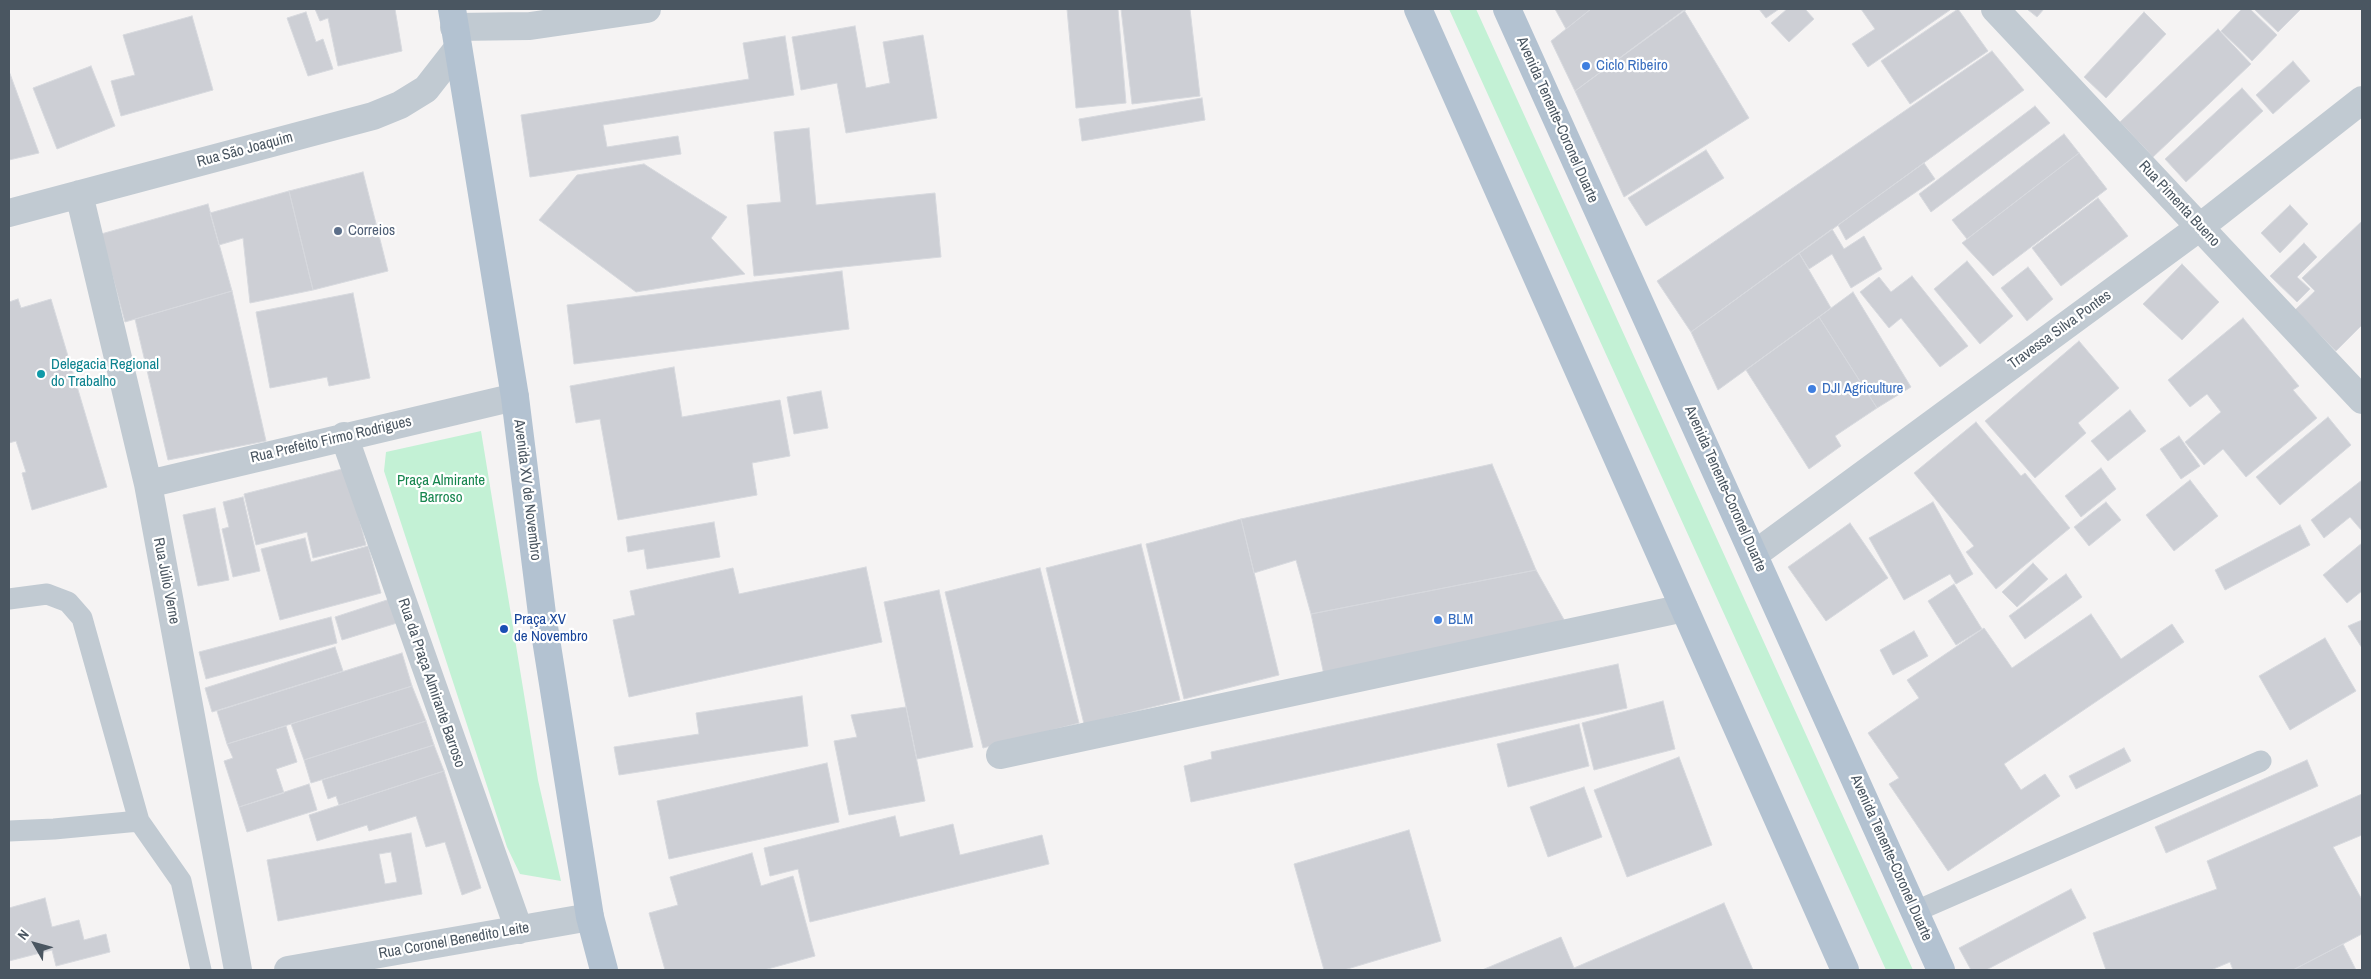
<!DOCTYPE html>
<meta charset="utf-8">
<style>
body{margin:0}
#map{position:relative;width:2371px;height:979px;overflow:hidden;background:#f5f3f3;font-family:"Archivo Narrow",sans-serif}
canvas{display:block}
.frame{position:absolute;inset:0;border:10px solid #4a5661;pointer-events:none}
.north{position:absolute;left:10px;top:919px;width:50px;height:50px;-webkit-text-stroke:4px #fff;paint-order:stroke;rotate:308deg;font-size:14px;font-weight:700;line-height:20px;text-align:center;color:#4a5661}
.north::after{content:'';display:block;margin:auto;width:18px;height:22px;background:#4a5661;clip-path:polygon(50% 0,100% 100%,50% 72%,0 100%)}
</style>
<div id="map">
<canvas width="2371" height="979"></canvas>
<div class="frame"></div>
<div class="north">N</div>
</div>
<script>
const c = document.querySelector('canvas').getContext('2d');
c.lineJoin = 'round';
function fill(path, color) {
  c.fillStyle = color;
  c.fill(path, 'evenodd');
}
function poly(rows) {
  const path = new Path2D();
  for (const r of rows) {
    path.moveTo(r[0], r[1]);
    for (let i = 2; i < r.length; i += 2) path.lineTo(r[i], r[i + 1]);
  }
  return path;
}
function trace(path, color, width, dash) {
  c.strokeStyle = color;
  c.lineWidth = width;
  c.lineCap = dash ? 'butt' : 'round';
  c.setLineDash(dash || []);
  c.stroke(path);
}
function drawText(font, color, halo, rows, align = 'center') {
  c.font = font + ' "Archivo Narrow",sans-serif';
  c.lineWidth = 4.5;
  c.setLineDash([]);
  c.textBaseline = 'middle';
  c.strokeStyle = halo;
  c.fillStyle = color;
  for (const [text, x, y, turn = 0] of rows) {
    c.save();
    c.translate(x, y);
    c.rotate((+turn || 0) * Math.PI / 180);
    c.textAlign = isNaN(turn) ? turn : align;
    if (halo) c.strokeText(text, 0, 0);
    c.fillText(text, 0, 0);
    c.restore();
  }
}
fill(poly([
 [1449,9,1476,9,1913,970,1886,970],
 [481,431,538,780,561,881,520,874,507,847,384,471,386,452]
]), '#c3f1d5');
const building = poly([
 [315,9,395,9,402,51,338,66,328,18,320,21,315,9],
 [1067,9,1118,9,1126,103,1076,108,1067,9],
 [1121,9,1190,9,1200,96,1132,104,1121,9],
 [1555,9,1591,9,1566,29,1555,9],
 [1591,9,1687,9,1575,91,1551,41,1591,9],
 [1759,9,1779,9,1766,18,1759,9],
 [1787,9,1805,9,1814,19,1789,42,1771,23,1787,9],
 [1861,9,1949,9,1950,10,1868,67,1852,44,1875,29,1861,9],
 [1958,9,1988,51,1910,104,1881,61,1958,9],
 [2027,9,2044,9,2037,17,2027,9],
 [2242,9,2250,9,2277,35,2252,61,2221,31,2242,9],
 [2254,9,2301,9,2278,32,2254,9],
 [1684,10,1749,118,1624,197,1575,91,1684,10],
 [306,12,316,42,323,39,333,69,308,76,287,18,306,12],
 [2144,12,2166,34,2106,98,2084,77,2144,12],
 [192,16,213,90,121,116,111,81,135,75,123,35,192,16],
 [855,26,866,88,890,83,883,42,923,35,937,118,846,133,837,83,801,90,792,37,855,26],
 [2218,29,2251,64,2153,157,2120,122,2218,29],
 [785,36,794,95,603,125,607,147,678,136,681,154,530,177,521,115,749,79,743,43,785,36],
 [1992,51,2024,90,1691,332,1657,281,1992,51],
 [2293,61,2310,81,2273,114,2256,95,2293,61],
 [91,66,115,126,57,149,33,88,91,66],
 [9,71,39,153,9,160,9,71],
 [2242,88,2263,111,2186,182,2165,159,2242,88],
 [1202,98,1205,120,1082,141,1079,119,1202,98],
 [2035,106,2050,123,1931,212,1919,194,2035,106],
 [809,128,816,205,935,193,941,257,754,276,747,205,781,202,774,132,809,128],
 [2064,134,2079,153,1967,239,1952,220,2064,134],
 [1706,150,1724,178,1646,226,1628,198,1706,150],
 [2079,153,2107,189,1993,276,1962,243,2079,153],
 [1924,163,1935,179,1846,240,1838,225,1924,163],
 [644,164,727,217,711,238,745,274,636,292,539,220,577,175,644,164],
 [363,172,388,271,313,290,289,191,363,172],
 [289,191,313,290,250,303,243,238,219,245,210,213,289,191],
 [2098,198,2128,236,2061,286,2032,248,2098,198],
 [208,204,232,291,125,322,101,234,208,204],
 [2290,205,2308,224,2280,253,2261,233,2290,205],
 [2362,221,2362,325,2336,351,2295,310,2315,291,2302,278,2362,221],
 [1832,229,1844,249,1864,236,1882,269,1851,288,1832,254,1809,269,1799,253,1832,229],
 [2304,243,2317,257,2297,277,2310,289,2297,302,2270,276,2304,243],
 [1799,253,1831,308,1718,390,1691,332,1799,253],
 [1967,261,2013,316,1980,344,1934,289,1967,261],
 [2182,264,2219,302,2182,340,2143,304,2182,264],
 [2028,267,2053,299,2027,321,2001,288,2028,267],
 [842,271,849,329,574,364,567,305,842,271],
 [1912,276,1968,346,1940,367,1901,318,1889,328,1860,292,1879,277,1891,292,1912,276],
 [232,291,266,441,168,460,135,319,232,291],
 [1853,292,1911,387,1877,408,1819,317,1853,292],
 [353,293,370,378,329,386,327,377,270,388,256,312,353,293],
 [18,299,21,308,51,299,107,487,32,510,22,473,26,472,16,441,9,443,9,302,18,299],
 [1819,317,1877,408,1835,436,1841,446,1809,469,1746,370,1819,317],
 [2243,318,2299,386,2293,390,2317,418,2246,477,2223,449,2204,465,2185,442,2221,412,2207,394,2190,407,2168,380,2243,318],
 [2079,341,2119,388,2078,423,2086,433,2035,478,1985,421,2079,341],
 [674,367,682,417,780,400,790,456,752,463,757,495,618,520,600,419,576,423,570,386,674,367],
 [821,391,828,428,794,434,787,397,821,391],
 [2130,410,2146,431,2108,461,2091,441,2130,410],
 [2328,417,2351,445,2280,505,2256,477,2328,417],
 [1976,422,2021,476,2025,473,2070,528,1996,589,1966,552,1974,546,1914,473,1976,422],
 [2179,436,2200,466,2181,479,2160,449,2179,436],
 [1492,464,1536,570,1311,614,1296,560,1254,573,1241,519,1492,464],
 [346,468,366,545,313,558,307,532,256,545,244,494,346,468],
 [2101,468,2116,489,2081,517,2065,496,2101,468],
 [2190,480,2218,516,2174,551,2146,515,2190,480],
 [2362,480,2362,531,2350,517,2324,538,2311,520,2362,480],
 [243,497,260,571,233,577,222,529,229,527,223,502,243,497],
 [1933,502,1973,574,1956,584,1950,574,1904,600,1869,538,1933,502],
 [2106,502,2121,520,2089,546,2074,527,2106,502],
 [215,508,229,580,198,586,183,515,215,508],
 [1241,519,1279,675,1184,699,1146,544,1241,519],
 [714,522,720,557,647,569,644,549,628,552,626,537,714,522],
 [1850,523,1888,578,1826,621,1788,567,1850,523],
 [2300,525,2310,545,2225,590,2215,570,2300,525],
 [305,538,311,562,368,546,381,593,280,620,261,549,305,538],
 [2362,543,2362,591,2347,603,2323,575,2362,543],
 [1141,544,1180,700,1084,724,1046,568,1141,544],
 [2033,563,2048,579,2017,607,2002,592,2033,563],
 [866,567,882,642,629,697,613,620,635,615,630,591,733,568,739,594,866,567],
 [1040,568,1079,723,983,748,945,592,1040,568],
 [1536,570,1567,625,1324,675,1311,614,1536,570],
 [2066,574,2082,597,2025,639,2009,616,2066,574],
 [1954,584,1982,629,1956,645,1928,601,1954,584],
 [939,590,973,747,917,759,884,602,939,590],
 [390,599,397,623,342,640,335,617,390,599],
 [2091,614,2121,659,2172,624,2184,642,2004,764,2021,790,2045,774,2060,796,1948,871,1889,784,1899,778,1868,733,1919,698,1907,680,1984,628,2012,668,2091,614],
 [331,617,337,643,206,679,199,652,331,617],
 [2362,620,2362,648,2348,626,2362,620],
 [1914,631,1928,656,1893,675,1880,650,1914,631],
 [2325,638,2356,691,2290,730,2259,676,2325,638],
 [335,647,343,671,212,712,205,688,335,647],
 [402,653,412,686,227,744,217,711,402,653],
 [1618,664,1627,708,1191,802,1184,766,1212,759,1211,752,1618,664],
 [412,686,426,721,304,760,291,724,412,686],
 [802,696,808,746,619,775,614,747,699,734,696,713,802,696],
 [1663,701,1675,749,1594,770,1582,723,1663,701],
 [906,707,925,801,849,815,834,741,857,737,851,715,906,707],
 [426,721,434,745,311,783,304,760,426,721],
 [1579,724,1589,766,1508,787,1497,744,1579,724],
 [286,726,297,762,276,769,284,793,239,807,224,761,233,758,227,744,286,726],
 [434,745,444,771,339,805,336,796,328,799,322,780,434,745],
 [2124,748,2131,761,2076,789,2069,776,2124,748],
 [1679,757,1712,845,1627,877,1594,790,1679,757],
 [2307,760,2318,786,2166,853,2155,827,2307,760],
 [827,763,839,822,669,859,657,801,827,763],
 [444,771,481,888,462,895,445,842,426,847,416,816,369,831,367,825,317,841,309,815,444,771],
 [309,784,317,810,247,832,239,807,309,784],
 [1584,787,1602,837,1548,857,1530,807,1584,787],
 [2362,794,2362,835,2333,847,2361,898,2362,897,2362,934,2293,970,2233,970,2230,962,2211,970,2106,970,2093,933,2217,889,2207,861,2362,794],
 [895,816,900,837,953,824,960,855,1042,835,1049,864,810,922,798,869,770,876,764,848,895,816],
 [1409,830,1441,941,1344,970,1324,970,1294,864,1409,830],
 [411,833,422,894,278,921,267,860,411,833],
 [391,852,397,882,385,884,379,854,391,852],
 [752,853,761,886,793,876,815,956,764,970,665,970,649,913,678,905,670,877,752,853],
 [2071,889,2086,918,1986,970,1971,970,1959,948,2071,889],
 [45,898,52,927,79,920,84,940,106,934,110,952,56,966,52,950,9,961,9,908,45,898],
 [1724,903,1753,970,1482,970,1561,937,1574,968,1724,903],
 [2343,944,2356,970,2293,970,2343,944]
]);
fill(building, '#cdcfd5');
trace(building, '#d7d9de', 1);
trace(poly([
 [9,599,47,594,68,602,82,618,139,821],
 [9,831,54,829,139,821,181,881,201,970],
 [1914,912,2261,761]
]), '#c1cad2', 21);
trace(poly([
 [1995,9,2362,400],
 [454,27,530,26,647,9],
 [79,194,148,484,238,970],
 [9,213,373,116,400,105,426,89,458,48],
 [344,436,519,930],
 [148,484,515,397],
 [1755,554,2200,227,2362,100],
 [1000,755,1684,608],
 [288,970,590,917]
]), '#c1cad2', 28);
trace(poly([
 [452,9,515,397,542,614,590,917,604,970],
 [1418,9,1845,970],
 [1507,9,1941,970]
]), '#b3c2d1', 28);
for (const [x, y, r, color] of [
 [1586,66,5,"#3f7fe0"],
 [338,231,5,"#5c6f8a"],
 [41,374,5,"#0f9aa8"],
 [1812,389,5,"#3f7fe0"],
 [1438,620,5,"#3f7fe0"],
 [504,629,5,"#1a4fb4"]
]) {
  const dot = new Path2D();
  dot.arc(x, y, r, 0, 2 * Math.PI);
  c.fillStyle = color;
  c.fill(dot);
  trace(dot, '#fff', 2);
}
drawText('15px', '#366cbe', '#fff', [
 ["Ciclo Ribeiro",1596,66],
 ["DJI Agriculture",1822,389],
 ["BLM",1448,620]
], 'left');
drawText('15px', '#4a5661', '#fff', [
 ["Avenida Tenente-Coronel Duarte",1557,120,66],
 ["Rua São Joaquim",245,150,-15],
 ["Rua Pimenta Bueno",2179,204,47],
 ["Travessa Silva Pontes",2060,330,-36],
 ["Rua Prefeito Firmo Rodrigues",331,440,-13],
 ["Avenida Tenente-Coronel Duarte",1725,489,66],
 ["Avenida XV de Novembro",527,490,83],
 ["Rua Júlio Verne",166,581,79],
 ["Rua da Praça Almirante Barroso",431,683,71],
 ["Avenida Tenente-Coronel Duarte",1891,858,66],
 ["Rua Coronel Benedito Leite",454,941,-10]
]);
drawText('15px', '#4e5e75', '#fff', [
 ["Correios",348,231]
], 'left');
drawText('15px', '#0d838f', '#fff', [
 ["Delegacia Regional",51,365],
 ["do Trabalho",51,382]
], 'left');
drawText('15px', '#17864f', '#fff', [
 ["Praça Almirante",441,481],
 ["Barroso",441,498]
]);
drawText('15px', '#164399', '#fff', [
 ["Praça XV",514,620],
 ["de Novembro",514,637]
], 'left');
</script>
